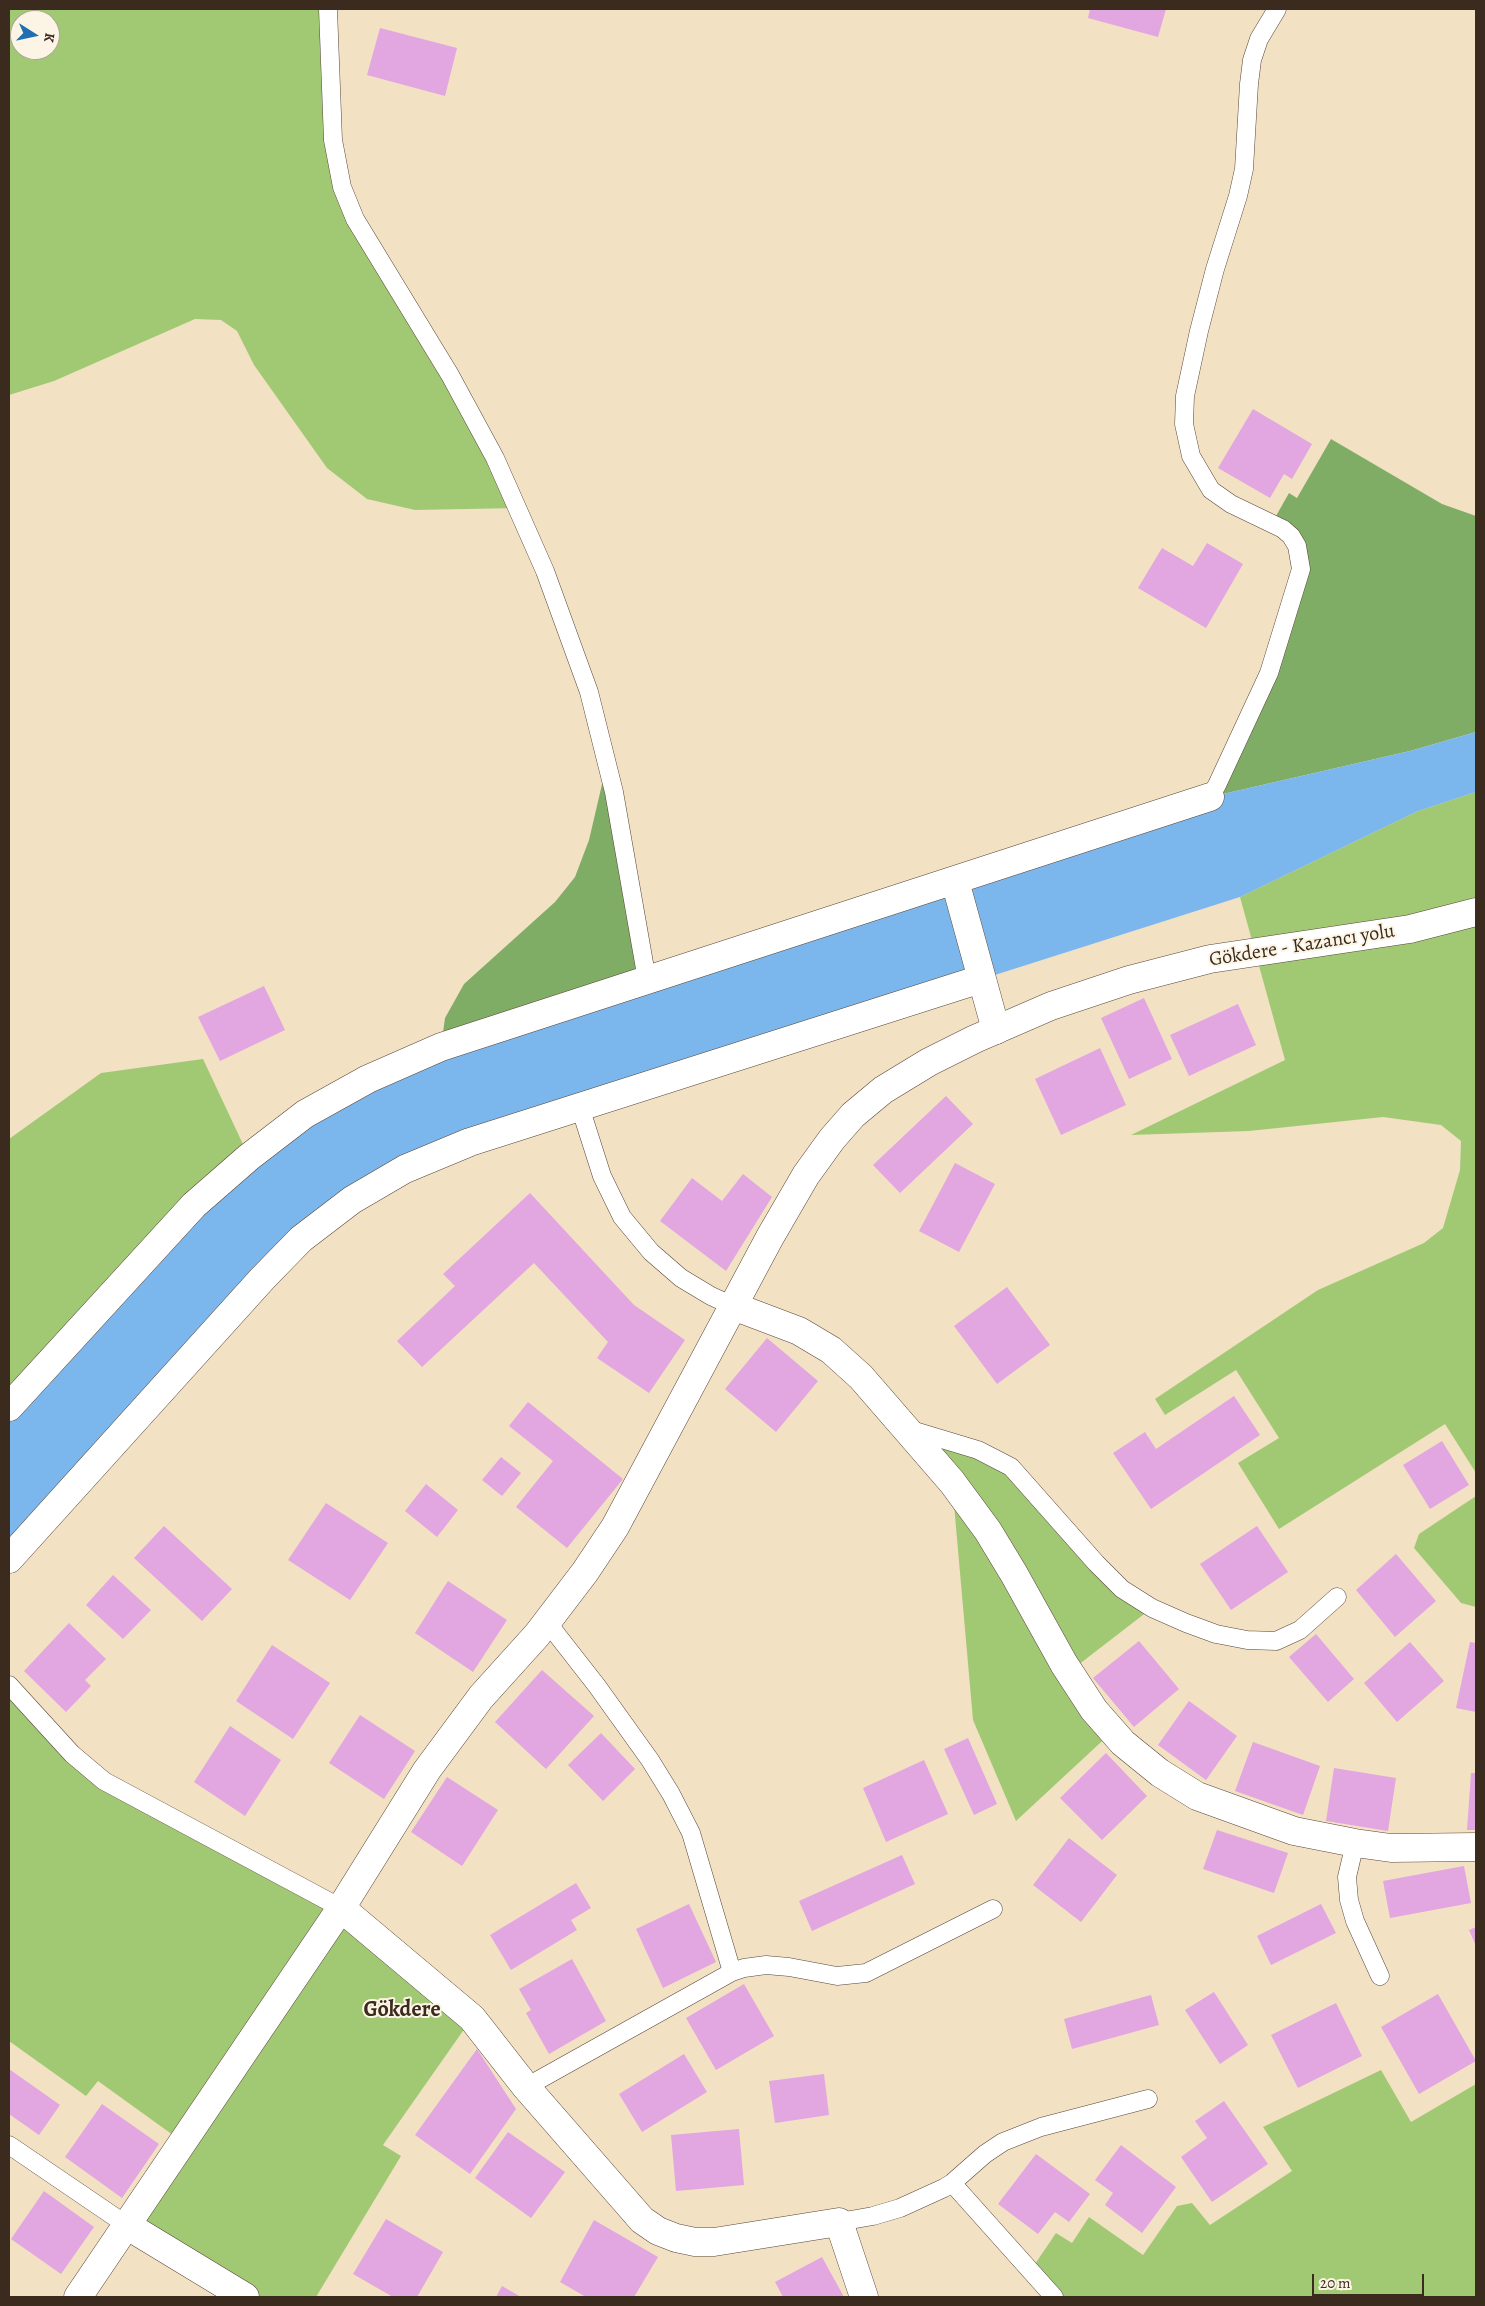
<!DOCTYPE html>
<meta charset="utf-8">
<style>
body{margin:0}
#map{position:relative;width:1485px;height:2306px;overflow:hidden;background:#f3e1c4;font-family:Alegreya,serif}
canvas{display:block}
.frame{position:absolute;inset:0;border:10px solid #3b2a1e;pointer-events:none}
.north{position:absolute;left:10px;top:10px;width:50px;height:50px;box-sizing:border-box;background:#fcf5e5;border:1px solid #afa495;border-radius:50%;rotate:100deg;font-size:14px;font-weight:700;line-height:20px;text-align:center;color:#3b2a1e}
.north::after{content:'';display:block;margin:auto;width:18px;height:22px;background:#1f6fb2;clip-path:polygon(50% 0,100% 100%,50% 72%,0 100%)}
.scale{position:absolute;left:1312px;top:2274px;width:112px;height:22px;box-sizing:border-box;border:2px solid #3b2a1e;border-top:0;padding-left:6px;font-size:15px;line-height:18px;white-space:nowrap;color:#3b2a1e;-webkit-text-stroke:4px #fcf5e5;paint-order:stroke}
</style>
<div id="map">
<canvas width="1485" height="2306"></canvas>
<div class="frame"></div>
<div class="north">K</div>
<div class="scale">20 m</div>
</div>
<script>
const c = document.querySelector('canvas').getContext('2d');
c.lineJoin = 'round';
function fill(path, color) {
  c.fillStyle = color;
  c.fill(path, 'evenodd');
}
function poly(rows) {
  const path = new Path2D();
  for (const r of rows) {
    path.moveTo(r[0], r[1]);
    for (let i = 2; i < r.length; i += 2) path.lineTo(r[i], r[i + 1]);
  }
  return path;
}
function trace(path, color, width, dash) {
  c.strokeStyle = color;
  c.lineWidth = width;
  c.lineCap = dash ? 'butt' : 'round';
  c.setLineDash(dash || []);
  c.stroke(path);
}
function drawText(font, color, halo, rows, align = 'center') {
  c.font = font + ' Alegreya,serif';
  c.lineWidth = 4;
  c.setLineDash([]);
  c.textBaseline = 'middle';
  c.strokeStyle = halo;
  c.fillStyle = color;
  for (const [text, x, y, turn = 0] of rows) {
    c.save();
    c.translate(x, y);
    c.rotate((+turn || 0) * Math.PI / 180);
    c.textAlign = isNaN(turn) ? turn : align;
    if (halo) c.strokeText(text, 0, 0);
    c.fillText(text, 0, 0);
    c.restore();
  }
}
fill(poly([
 [9,9,328,9,342,187,518,508,415,510,367,499,327,468,254,365,237,331,221,320,195,319,54,381,9,395],
 [20,20,50,20,50,50,20,50],
 [1476,792,1476,1473,1445,1424,1279,1529,1238,1463,1279,1438,1236,1370,1165,1415,1155,1399,1318,1290,1424,1243,1443,1228,1460,1170,1461,1141,1441,1125,1383,1117,1249,1131,1131,1135,1285,1060,1240,897,1418,811],
 [203,1059,249,1157,9,1407,9,1139,101,1073],
 [905,1428,1011,1467,1152,1608,1069,1672,1113,1731,1016,1821,973,1720,952,1482],
 [1476,1496,1476,1607,1461,1603,1414,1548,1419,1534],
 [9,1685,72,1754,341,1908,472,2018,383,2145,401,2156,316,2297,245,2297,128,2226,184,2143,98,2081,86,2096,9,2041],
 [1381,2070,1411,2122,1476,2084,1476,2297,1054,2297,1031,2270,1056,2233,1072,2243,1089,2217,1143,2255,1177,2206,1192,2203,1210,2225,1292,2171,1263,2127]
]), '#a1c974');
fill(poly([
 [1331,439,1442,504,1476,516,1476,732,1410,751,1210,797,1269,673,1301,559,1272,523,1289,493,1297,498],
 [607,763,647,980,441,1047,445,1018,464,984,555,902,575,877,589,840]
]), '#80ad66');
fill(poly([
 [1476,732,1476,792,1418,811,1240,897,470,1142,352,1200,9,1559,9,1407,194,1205,368,1079,1210,797,1410,751]
]), '#7bb7ed');
fill(poly([
 [1090,9,1166,9,1158,37,1088,18],
 [380,28,457,48,445,96,367,75],
 [1253,409,1312,444,1292,479,1284,474,1270,498,1218,468],
 [1207,543,1243,564,1206,628,1138,588,1162,548,1193,566],
 [264,986,285,1030,220,1061,198,1017],
 [1144,998,1172,1059,1129,1079,1101,1018],
 [1238,1004,1256,1045,1189,1076,1170,1035],
 [1100,1048,1126,1105,1061,1135,1035,1079],
 [946,1096,973,1124,900,1193,873,1165],
 [955,1163,995,1184,959,1252,919,1231],
 [743,1174,772,1197,726,1271,660,1221,692,1178,722,1201],
 [530,1193,634,1305,685,1340,649,1393,597,1358,608,1342,534,1263,422,1367,397,1341,455,1286,443,1274],
 [1007,1287,1050,1345,997,1384,954,1326],
 [767,1338,818,1381,776,1432,725,1389],
 [1234,1396,1260,1435,1151,1509,1113,1453,1145,1432,1156,1449],
 [528,1402,623,1479,567,1548,516,1507,553,1461,509,1426],
 [1442,1441,1469,1485,1430,1509,1403,1465],
 [501,1457,521,1473,502,1496,482,1480],
 [426,1484,458,1510,437,1537,405,1511],
 [326,1503,388,1543,350,1600,288,1560],
 [164,1526,232,1589,202,1621,134,1558],
 [1257,1526,1288,1572,1231,1610,1200,1564],
 [1396,1554,1436,1601,1395,1637,1356,1590],
 [113,1575,151,1610,123,1639,86,1605],
 [448,1581,507,1620,473,1672,415,1633],
 [69,1623,106,1659,85,1680,91,1686,66,1712,24,1671],
 [1316,1634,1354,1679,1328,1702,1289,1657],
 [1139,1641,1179,1689,1134,1727,1093,1678],
 [1410,1642,1444,1681,1397,1722,1364,1683],
 [1470,1642,1476,1643,1476,1712,1456,1708],
 [272,1645,330,1683,293,1739,236,1701],
 [542,1670,594,1716,546,1769,495,1722],
 [1189,1701,1237,1736,1206,1780,1158,1745],
 [360,1715,415,1751,384,1799,329,1763],
 [230,1726,281,1760,245,1816,194,1782],
 [601,1733,635,1769,603,1801,568,1765],
 [968,1738,997,1804,974,1815,944,1749],
 [1253,1742,1320,1766,1303,1815,1235,1791],
 [1106,1753,1147,1796,1102,1840,1060,1798],
 [924,1760,948,1814,886,1842,863,1788],
 [1334,1768,1396,1778,1388,1831,1326,1821],
 [1471,1773,1476,1773,1476,1830,1467,1830],
 [447,1777,498,1810,462,1866,411,1832],
 [1217,1830,1288,1853,1274,1893,1203,1869],
 [1069,1838,1117,1875,1081,1922,1033,1885],
 [902,1855,915,1884,812,1931,799,1901],
 [1464,1866,1471,1903,1390,1918,1383,1881],
 [576,1883,591,1908,571,1920,577,1930,511,1970,490,1935],
 [689,1904,716,1962,663,1988,636,1929],
 [1321,1904,1336,1933,1271,1965,1257,1936],
 [1476,1927,1476,1946,1469,1930],
 [572,1959,606,2021,549,2054,526,2013,531,2010,519,1989],
 [744,1984,774,2036,716,2070,686,2018],
 [1214,1992,1248,2045,1220,2064,1185,2010],
 [1438,1994,1476,2061,1419,2094,1381,2027],
 [1151,1995,1159,2025,1072,2049,1064,2019],
 [1336,2003,1362,2056,1298,2088,1271,2035],
 [477,2049,516,2109,470,2174,415,2135],
 [684,2054,707,2092,642,2132,619,2094],
 [9,2069,60,2105,39,2135,9,2114],
 [824,2074,829,2115,775,2123,769,2081],
 [1224,2101,1268,2164,1212,2202,1181,2157,1207,2138,1195,2121],
 [102,2104,159,2144,122,2198,65,2157],
 [739,2129,744,2185,676,2191,671,2135],
 [508,2132,565,2172,531,2218,475,2178],
 [1121,2145,1176,2187,1142,2233,1105,2205,1113,2193,1095,2180],
 [1036,2154,1090,2194,1069,2222,1055,2212,1038,2234,998,2204],
 [44,2191,94,2227,61,2274,11,2239],
 [386,2219,443,2252,417,2297,393,2297,353,2274],
 [594,2220,658,2257,634,2297,586,2297,560,2282],
 [822,2257,844,2297,783,2297,775,2282],
 [502,2286,521,2297,496,2297]
]), '#e2a6e1');
const service = poly([
 [328,9,333,140,342,187,355,219,450,375,495,458,545,571,589,692,614,792,647,980],
 [1210,797,1217,785,1269,673,1301,569,1297,546,1291,536,1283,529,1231,504,1211,490,1191,456,1184,424,1185,396,1199,331,1215,269,1238,196,1244,169,1249,84,1252,60,1259,39,1277,9],
 [580,1107,602,1176,622,1217,651,1252,681,1278,711,1296,733,1306],
 [905,1428,978,1450,1011,1467,1096,1563,1122,1589,1152,1608,1186,1623,1216,1634,1247,1640,1276,1641,1300,1630,1337,1597],
 [9,1685,72,1754,104,1781,341,1908],
 [1355,1843,1347,1877,1349,1900,1355,1921,1380,1976],
 [732,1972,744,1968,766,1965,789,1967,837,1976,866,1973,993,1909],
 [526,2087,732,1972,691,1833,671,1794,650,1760,597,1686,547,1622],
 [9,2145,128,2226],
 [952,2183,1054,2297],
 [839,2222,873,2216,900,2208,944,2188,952,2183,985,2154,1003,2142,1041,2127,1148,2099]
]);
const minor = poly([
 [955,881,996,1030],
 [733,1306,799,1331,831,1350,861,1377,952,1482,988,1531,1014,1574,1064,1664,1094,1710,1123,1743,1160,1773,1197,1796,1294,1831,1355,1843,1391,1848,1476,1847],
 [9,1407,194,1205,249,1157,305,1114,368,1079,441,1047,1210,797],
 [9,1559,262,1279,301,1239,352,1200,405,1169,470,1142,981,979],
 [341,1908,472,2018,526,2087,642,2220,658,2231,676,2238,695,2242,714,2242,839,2222,864,2297],
 [128,2226,245,2297]
]);
const tertiary = poly([
 [78,2297,341,1908,427,1770,481,1697,537,1635,585,1572,615,1527,770,1237,806,1175,832,1139,853,1115,883,1090,929,1062,975,1039,1051,1006,1129,980,1210,959,1410,929,1476,912]
]);
trace(service, '#574537', 19);
trace(minor, '#574537', 29);
trace(tertiary, '#574537', 29);
trace(service, '#fff', 18);
trace(minor, '#fff', 28);
trace(tertiary, '#fff', 28);
drawText('20px', '#3b2a1e', '#fcf5e5', [
 ["Gökdere - Kazancı yolu",1302,946,-9]
]);
drawText('bold 22px', '#3b2a1e', '#fcf5e5', [
 ["Gökdere",402,2011]
]);
</script>
